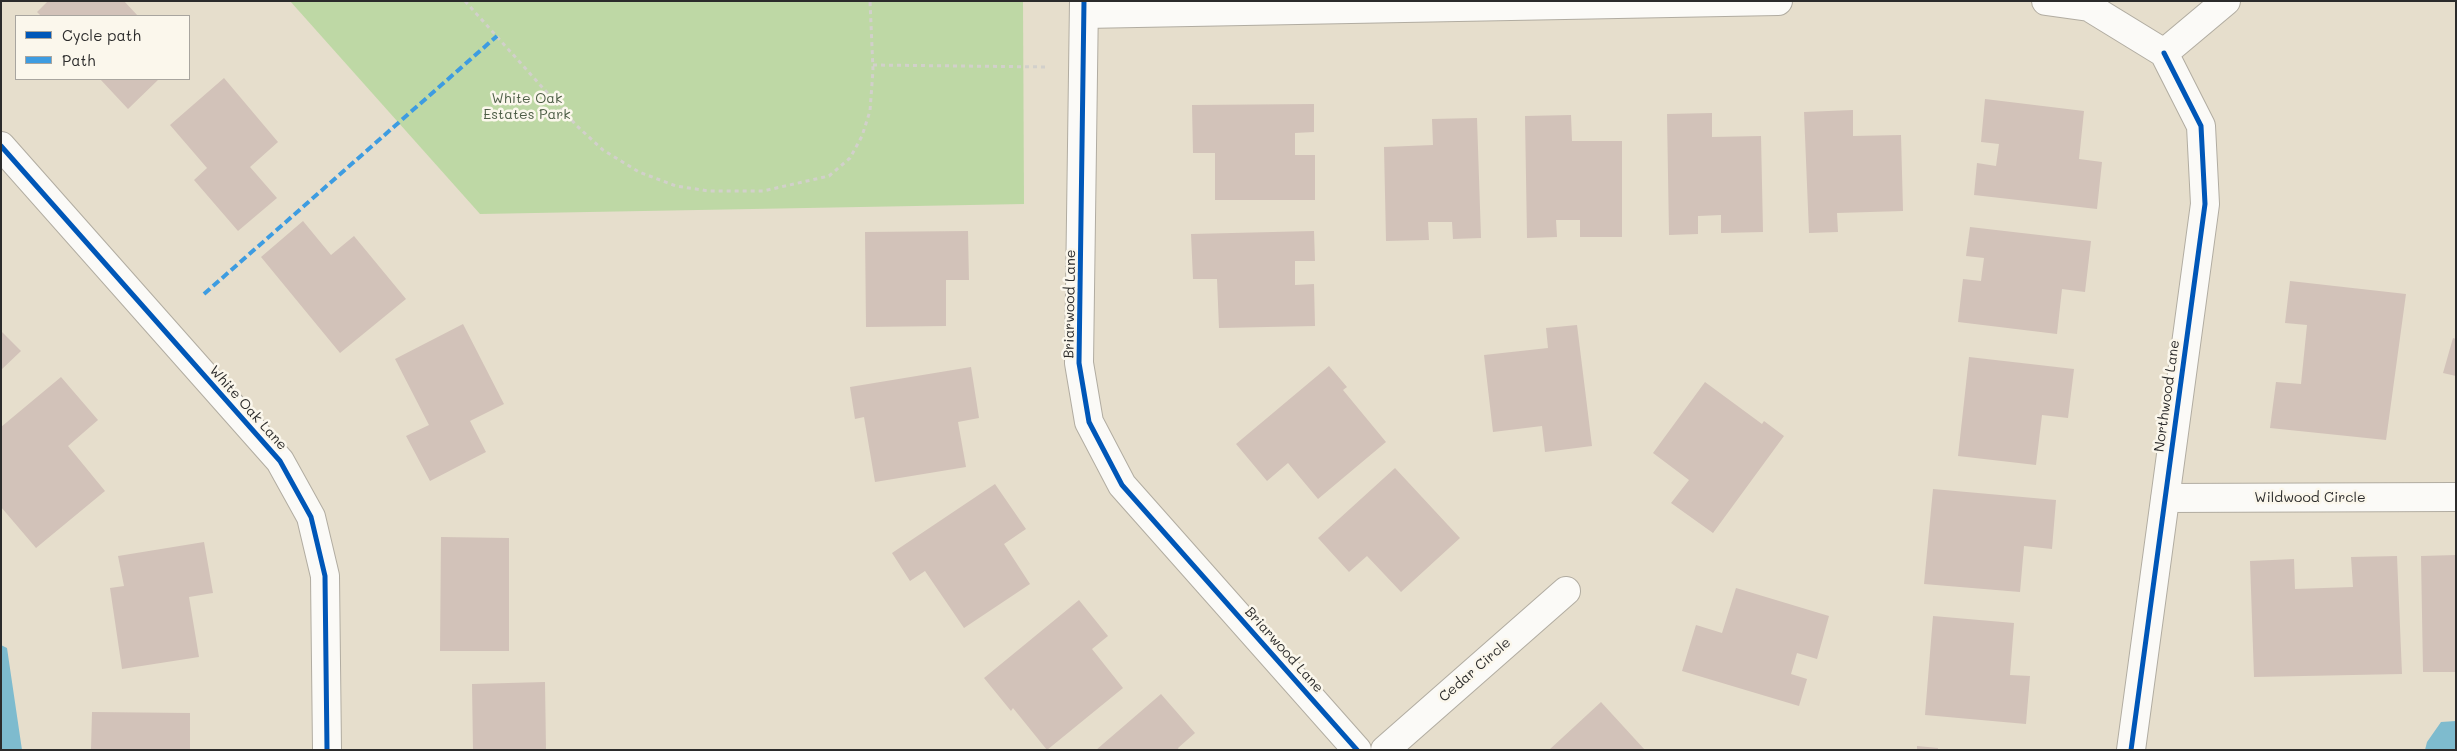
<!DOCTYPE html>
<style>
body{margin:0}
#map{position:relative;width:2457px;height:751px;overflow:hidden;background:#e6decc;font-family:Mali,sans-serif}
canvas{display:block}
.frame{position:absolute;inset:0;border:2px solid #2b2b2b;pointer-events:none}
.legend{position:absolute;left:15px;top:15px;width:175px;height:65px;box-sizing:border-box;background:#fbf7ec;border:1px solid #a8a59f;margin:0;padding:6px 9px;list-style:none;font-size:15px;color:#2b2b2b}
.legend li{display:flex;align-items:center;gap:10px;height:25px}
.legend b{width:25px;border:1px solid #a8a59f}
</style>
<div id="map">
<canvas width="2457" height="751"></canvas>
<div class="frame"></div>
<ul class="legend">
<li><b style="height:6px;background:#0057b8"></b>Cycle path</li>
<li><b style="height:6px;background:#3d9ce1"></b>Path</li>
</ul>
</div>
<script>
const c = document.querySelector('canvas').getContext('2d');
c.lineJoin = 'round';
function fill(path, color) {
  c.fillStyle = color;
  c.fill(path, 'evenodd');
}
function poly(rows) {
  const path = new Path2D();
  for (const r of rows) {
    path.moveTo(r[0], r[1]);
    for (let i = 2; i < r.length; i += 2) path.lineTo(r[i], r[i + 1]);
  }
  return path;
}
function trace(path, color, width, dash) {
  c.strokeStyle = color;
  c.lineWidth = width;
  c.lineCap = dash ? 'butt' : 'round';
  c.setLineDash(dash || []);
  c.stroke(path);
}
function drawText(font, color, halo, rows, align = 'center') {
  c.font = font + ' Mali,sans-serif';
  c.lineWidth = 5;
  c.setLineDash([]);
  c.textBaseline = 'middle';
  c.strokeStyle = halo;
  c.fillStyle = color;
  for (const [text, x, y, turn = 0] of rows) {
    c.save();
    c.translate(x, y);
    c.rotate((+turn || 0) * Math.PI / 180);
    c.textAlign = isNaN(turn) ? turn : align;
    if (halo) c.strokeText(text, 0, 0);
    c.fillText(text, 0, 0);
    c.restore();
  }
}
fill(poly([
 [290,1,1023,1,1024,204,480,214]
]), '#bed8a5');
fill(poly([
 [1,645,7,648,22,750,1,750],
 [2456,721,2456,750,2425,750,2427,742,2441,722]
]), '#7ebbce');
fill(poly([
 [48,1,124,1,138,16,41,16,37,12],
 [224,78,278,142,250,167,277,198,238,231,194,180,207,168,170,125],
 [100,79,159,79,128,109],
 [1985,99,2084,111,2079,159,2102,162,2097,209,1974,195,1977,163,1996,166,1999,144,1981,142],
 [1314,104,1314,132,1295,133,1295,155,1315,155,1315,200,1215,200,1215,153,1193,153,1192,105],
 [1853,110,1853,136,1901,135,1903,211,1837,213,1838,232,1809,233,1804,112],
 [1712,113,1712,137,1761,136,1763,232,1721,233,1721,215,1698,216,1698,234,1669,235,1667,114],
 [1571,115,1572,141,1622,141,1622,237,1580,237,1580,220,1556,220,1557,237,1527,238,1525,116],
 [1477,118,1481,238,1453,239,1452,222,1428,222,1429,240,1386,241,1384,147,1433,145,1432,119],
 [303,221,331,255,354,236,406,299,340,353,261,257],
 [1970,227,2091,241,2085,292,2062,289,2057,334,1958,322,1963,279,1981,281,1984,258,1966,256],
 [968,231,969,280,946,280,946,326,866,327,865,232],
 [1314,231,1315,261,1295,261,1295,285,1314,284,1315,326,1219,328,1217,279,1193,279,1191,234],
 [2290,281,2406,294,2386,440,2270,428,2276,382,2301,384,2307,325,2285,323],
 [463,324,504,404,470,421,486,452,430,481,406,436,429,425,395,359],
 [1577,325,1592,446,1545,452,1542,426,1493,432,1484,355,1548,348,1546,328],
 [1,331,21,351,1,370],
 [2453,338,2456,339,2456,376,2443,373],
 [1969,357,2074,369,2068,418,2042,415,2036,465,1958,456],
 [1329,366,1347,387,1343,390,1386,442,1318,499,1288,463,1267,481,1236,444],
 [971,367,979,418,958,422,966,467,875,482,864,417,855,419,850,387],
 [61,377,98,420,68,446,105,491,36,548,1,507,1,427],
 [1705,382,1762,424,1764,421,1784,436,1713,533,1671,503,1689,480,1653,453],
 [1395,468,1460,538,1401,592,1367,556,1349,572,1318,538],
 [995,484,1026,529,1004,544,1030,584,964,628,925,571,910,581,892,553],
 [1933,489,2056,500,2052,549,2024,546,2020,592,1924,584],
 [441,537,509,538,509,651,440,651],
 [204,542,213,593,189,597,199,657,122,669,110,588,124,586,118,556],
 [2456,555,2456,672,2423,672,2421,556],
 [2397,556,2402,674,2254,677,2250,561,2294,559,2295,589,2353,587,2351,557],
 [1736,588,1829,616,1817,659,1797,653,1791,674,1807,679,1799,706,1682,671,1696,625,1722,633],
 [1079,600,1108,636,1092,649,1123,688,1047,750,1013,708,1011,711,984,678],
 [1933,616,2014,623,2010,675,2030,676,2026,724,1925,715],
 [545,682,546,750,473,750,472,684],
 [1161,694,1195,733,1178,748,1179,750,1096,750],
 [1601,702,1645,750,1549,750],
 [92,712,190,713,190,750,91,750],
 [1917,746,1938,748,1938,750,1917,750]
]), '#d2c2b9');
const minor = poly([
 [1084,1,1079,363,1089,422,1122,485,1357,750],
 [2046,1,2089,7,2164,53],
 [1084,14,1778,1],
 [2164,53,2226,1],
 [1,146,280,461,311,517,325,576,327,750],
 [2165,498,2456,497],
 [1385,750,1566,591],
 [2131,750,2205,204,2201,126,2164,53]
]);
trace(minor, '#b1aca1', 30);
trace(poly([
 [465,1,577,126,603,150,639,172,676,186,709,191,763,191,829,176,850,158,862,136,870,111,873,70,870,1],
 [873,65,1048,67]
]), '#d2d0cb', 3, [4, 4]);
trace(minor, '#fbfaf7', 28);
trace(poly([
 [204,294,497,36]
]), '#3d9ce1', 4, [8, 4]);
trace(poly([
 [1084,1,1079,363,1089,422,1122,485,1357,750],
 [1,146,280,461,311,517,325,576,327,750],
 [2131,750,2205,204,2201,126,2164,53]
]), '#0057b8', 5);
drawText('14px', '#4d5d46', '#fbf7ec', [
 ["White Oak",527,99],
 ["Estates Park",527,115]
]);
drawText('14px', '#2b2b2b', '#fbf7ec', [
 ["Briarwood Lane",1070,304,-89],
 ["Northwood Lane",2167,396,-82],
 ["White Oak Lane",248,408,48],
 ["Wildwood Circle",2310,498],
 ["Briarwood Lane",1284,650,48],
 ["Cedar Circle",1475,670,-41]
]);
</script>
